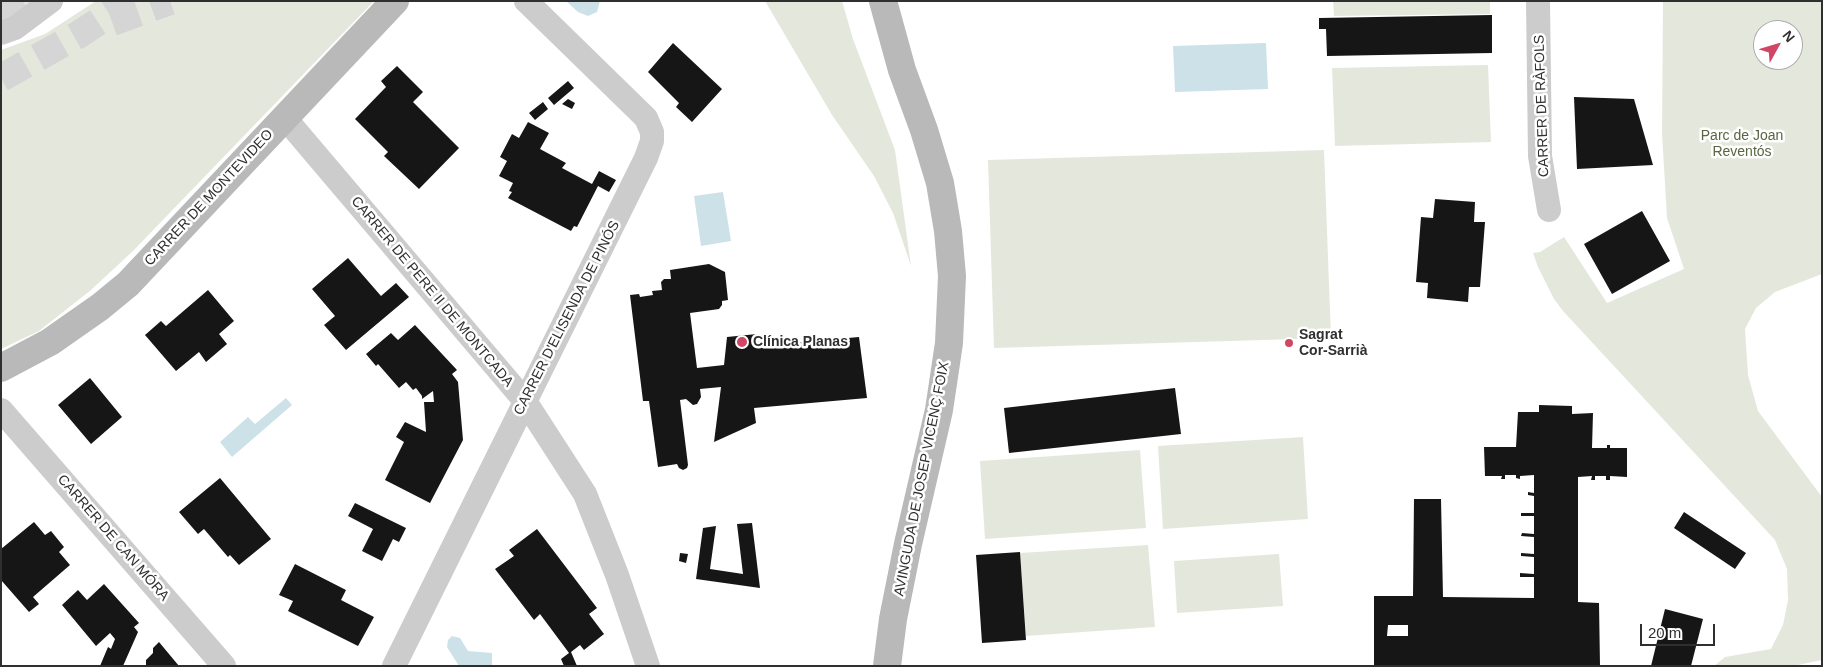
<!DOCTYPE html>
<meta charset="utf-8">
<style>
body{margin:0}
#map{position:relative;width:1823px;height:667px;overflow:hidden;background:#fff;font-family:Arial,sans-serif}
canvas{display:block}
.frame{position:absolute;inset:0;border:2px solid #2f2f2f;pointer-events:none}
.north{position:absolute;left:1753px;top:20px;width:50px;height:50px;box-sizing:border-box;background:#fff;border:1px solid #acacac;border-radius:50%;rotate:51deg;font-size:14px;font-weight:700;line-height:20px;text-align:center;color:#2f2f2f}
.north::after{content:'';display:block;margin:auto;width:18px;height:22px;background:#d14664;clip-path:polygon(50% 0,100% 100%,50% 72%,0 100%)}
.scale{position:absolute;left:1640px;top:624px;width:75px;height:22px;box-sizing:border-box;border:2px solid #2f2f2f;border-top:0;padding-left:6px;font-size:15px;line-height:18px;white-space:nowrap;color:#2f2f2f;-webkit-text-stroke:4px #fff;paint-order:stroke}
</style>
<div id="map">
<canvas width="1823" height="667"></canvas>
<div class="frame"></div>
<div class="north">N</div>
<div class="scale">20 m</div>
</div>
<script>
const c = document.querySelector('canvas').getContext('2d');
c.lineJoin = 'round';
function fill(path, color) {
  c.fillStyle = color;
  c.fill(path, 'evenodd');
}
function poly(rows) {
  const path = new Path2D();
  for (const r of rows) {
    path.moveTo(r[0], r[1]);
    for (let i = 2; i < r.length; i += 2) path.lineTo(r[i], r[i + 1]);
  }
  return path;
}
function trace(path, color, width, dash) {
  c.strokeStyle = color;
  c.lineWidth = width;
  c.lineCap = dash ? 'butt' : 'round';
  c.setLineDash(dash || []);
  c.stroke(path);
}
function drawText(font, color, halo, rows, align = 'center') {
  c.font = font + ' Arial,sans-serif';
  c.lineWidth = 5;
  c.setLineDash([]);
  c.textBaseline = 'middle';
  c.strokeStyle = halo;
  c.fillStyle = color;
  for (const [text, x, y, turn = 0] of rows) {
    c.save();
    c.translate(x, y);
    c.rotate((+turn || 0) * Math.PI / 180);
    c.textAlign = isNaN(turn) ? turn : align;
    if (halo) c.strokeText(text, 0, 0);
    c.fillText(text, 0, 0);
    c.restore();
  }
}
fill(poly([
 [1,1,34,1,1,19],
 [96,1,374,1,133,251,91,290,39,331,1,349,1,50,45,34],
 [765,1,842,1,853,39,895,150,911,266,893,213,874,176,832,115],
 [1333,1,1490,1,1490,14,1334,16],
 [1663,1,1822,1,1822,274,1775,292,1756,308,1745,329,1748,375,1758,411,1822,497,1822,660,1793,666,1714,666,1725,657,1771,649,1783,625,1788,600,1787,569,1775,540,1563,311,1554,299,1538,267,1533,253,1540,252,1564,237,1607,303,1684,269,1667,218,1662,133],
 [1763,30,1793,30,1793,60,1763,60],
 [1488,65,1491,142,1335,146,1332,68],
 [1324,150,1331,338,994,348,988,160],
 [1303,437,1308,519,1163,529,1158,446],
 [1140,450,1146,528,985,539,980,461],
 [1148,545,1155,627,1026,636,1020,553],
 [1279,554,1283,606,1177,613,1174,561]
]), '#e4e8dc');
fill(poly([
 [566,1,600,1,597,12,588,16,578,12],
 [1266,43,1268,89,1175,92,1173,46],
 [723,192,731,241,701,246,694,196],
 [286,398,292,405,232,457,220,442,248,417,255,424],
 [452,636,460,638,468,651,492,653,492,666,459,666,447,647,448,640]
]), '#cde1e8');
fill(poly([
 [1492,15,1492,53,1327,56,1326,29,1319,29,1319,18],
 [673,43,722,89,692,122,676,107,679,103,648,72],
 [397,66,423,92,413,102,459,148,419,189,384,156,388,152,355,119,386,87,381,81],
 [568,81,574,88,554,105,548,98],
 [1574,97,1634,99,1653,165,1577,169],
 [568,99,575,103,572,109,562,104],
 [543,102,548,109,535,120,529,113],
 [528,122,549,133,540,149,566,163,562,168,592,184,599,171,616,180,609,192,598,186,577,227,574,226,571,231,508,198,512,192,509,191,513,183,499,176,507,161,500,157,512,134,519,138],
 [1435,199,1475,202,1474,222,1485,222,1480,287,1469,287,1468,302,1427,298,1428,283,1416,282,1421,217,1433,218],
 [1642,211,1670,261,1612,294,1584,244],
 [348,258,381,296,396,283,409,297,346,350,324,325,335,316,312,289],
 [709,264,725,272,728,300,722,301,722,305,719,309,690,313,697,368,724,365,727,337,757,334,759,346,859,337,867,398,754,408,756,423,714,442,721,387,700,389,701,397,697,404,693,405,686,399,680,400,688,465,687,468,683,470,679,468,677,464,658,467,649,401,643,401,630,295,639,294,640,297,653,295,652,291,662,290,661,282,664,279,671,279,670,270],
 [208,290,234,321,219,334,227,344,206,362,199,352,176,371,145,335,161,321,166,326],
 [415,325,457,370,452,374,458,382,463,440,430,503,385,480,404,442,396,437,405,422,426,432,424,402,434,402,433,391,422,399,422,396,416,388,413,390,406,382,399,388,378,364,376,366,366,354,391,333,398,340],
 [90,378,122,417,91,444,58,405],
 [1175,388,1181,434,1009,453,1004,408],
 [1539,405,1572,406,1572,414,1593,413,1592,448,1607,448,1607,445,1610,445,1610,448,1627,448,1627,477,1610,476,1610,480,1606,480,1606,476,1595,476,1595,480,1591,480,1592,476,1578,477,1578,602,1599,603,1600,666,1374,666,1374,596,1413,596,1414,499,1441,499,1443,597,1534,598,1534,577,1520,577,1520,573,1534,574,1534,557,1521,556,1521,553,1534,554,1534,537,1521,536,1522,533,1534,534,1534,516,1521,516,1521,513,1534,513,1534,496,1528,495,1528,492,1534,493,1534,475,1520,476,1520,479,1516,478,1516,475,1505,475,1505,479,1501,479,1502,476,1485,476,1484,447,1516,447,1518,412,1539,412],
 [1388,625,1408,625,1408,636,1387,636],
 [220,478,271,539,239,565,230,555,228,557,204,529,198,534,179,512],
 [355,503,406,528,399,542,393,539,382,561,362,551,373,529,348,516],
 [1684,512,1746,553,1735,569,1674,528],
 [34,522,45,535,51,531,64,547,59,552,70,565,33,597,39,604,29,612,1,580,1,549],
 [752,523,760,588,696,579,703,528,716,526,710,569,743,574,737,524],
 [537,529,597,608,589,614,604,634,584,650,580,645,571,652,577,666,564,666,561,659,569,653,540,614,534,620,495,569,514,556,509,550],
 [1020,552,1026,640,982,643,976,555],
 [680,553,688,554,686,563,679,561],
 [295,564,346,590,341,600,374,617,358,646,288,611,293,601,279,595],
 [104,584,139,623,134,627,138,632,123,666,100,666,108,647,111,649,115,639,110,633,96,646,62,605,78,590,87,600],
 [1665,609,1703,619,1691,666,1651,666],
 [159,642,179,666,146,666,146,660,153,653,153,648]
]), '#161616');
trace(poly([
 [1,19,35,1],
 [112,22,170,1],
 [1,78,78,35,129,1]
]), '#d5d5d5', 28, [28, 14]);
trace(poly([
 [1538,1,1540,156,1549,210],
 [1,33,15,28,51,1],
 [285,118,525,401,585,494,617,575,648,666],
 [1,410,224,666],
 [394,666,646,158,652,141,652,132,646,118,526,1]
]), '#ccc', 24);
trace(poly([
 [883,1,902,70,924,130,940,183,948,231,952,276,949,343,939,410,908,544,893,619,887,666],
 [1,368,50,342,100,307,128,284,395,1]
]), '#b9b9b9', 28);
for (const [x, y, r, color] of [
 [742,342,6,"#d14664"],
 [1289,343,5,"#d14664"]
]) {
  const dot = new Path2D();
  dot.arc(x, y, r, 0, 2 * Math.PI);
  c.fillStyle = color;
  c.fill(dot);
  trace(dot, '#fff', 2);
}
drawText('14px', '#2f2f2f', '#fff', [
 ["CARRER DE RÀFOLS",1542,106,-92],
 ["CARRER DE MONTEVIDEO",209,198,-47],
 ["CARRER DE PERE II DE MONTCADA",432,292,50],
 ["CARRER D'ELISENDA DE PINÓS",567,318,-63],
 ["AVINGUDA DE JOSEP VICENÇ FOIX",922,479,-79],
 ["CARRER DE CAN MÓRA",113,538,49]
]);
drawText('14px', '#586641', '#fff', [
 ["Parc de Joan",1742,136],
 ["Reventós",1742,152]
]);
drawText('bold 14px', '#2f2f2f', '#fff', [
 ["Sagrat",1299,335],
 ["Cor-Sarrià",1299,351],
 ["Clínica Planas",753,342]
], 'left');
</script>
